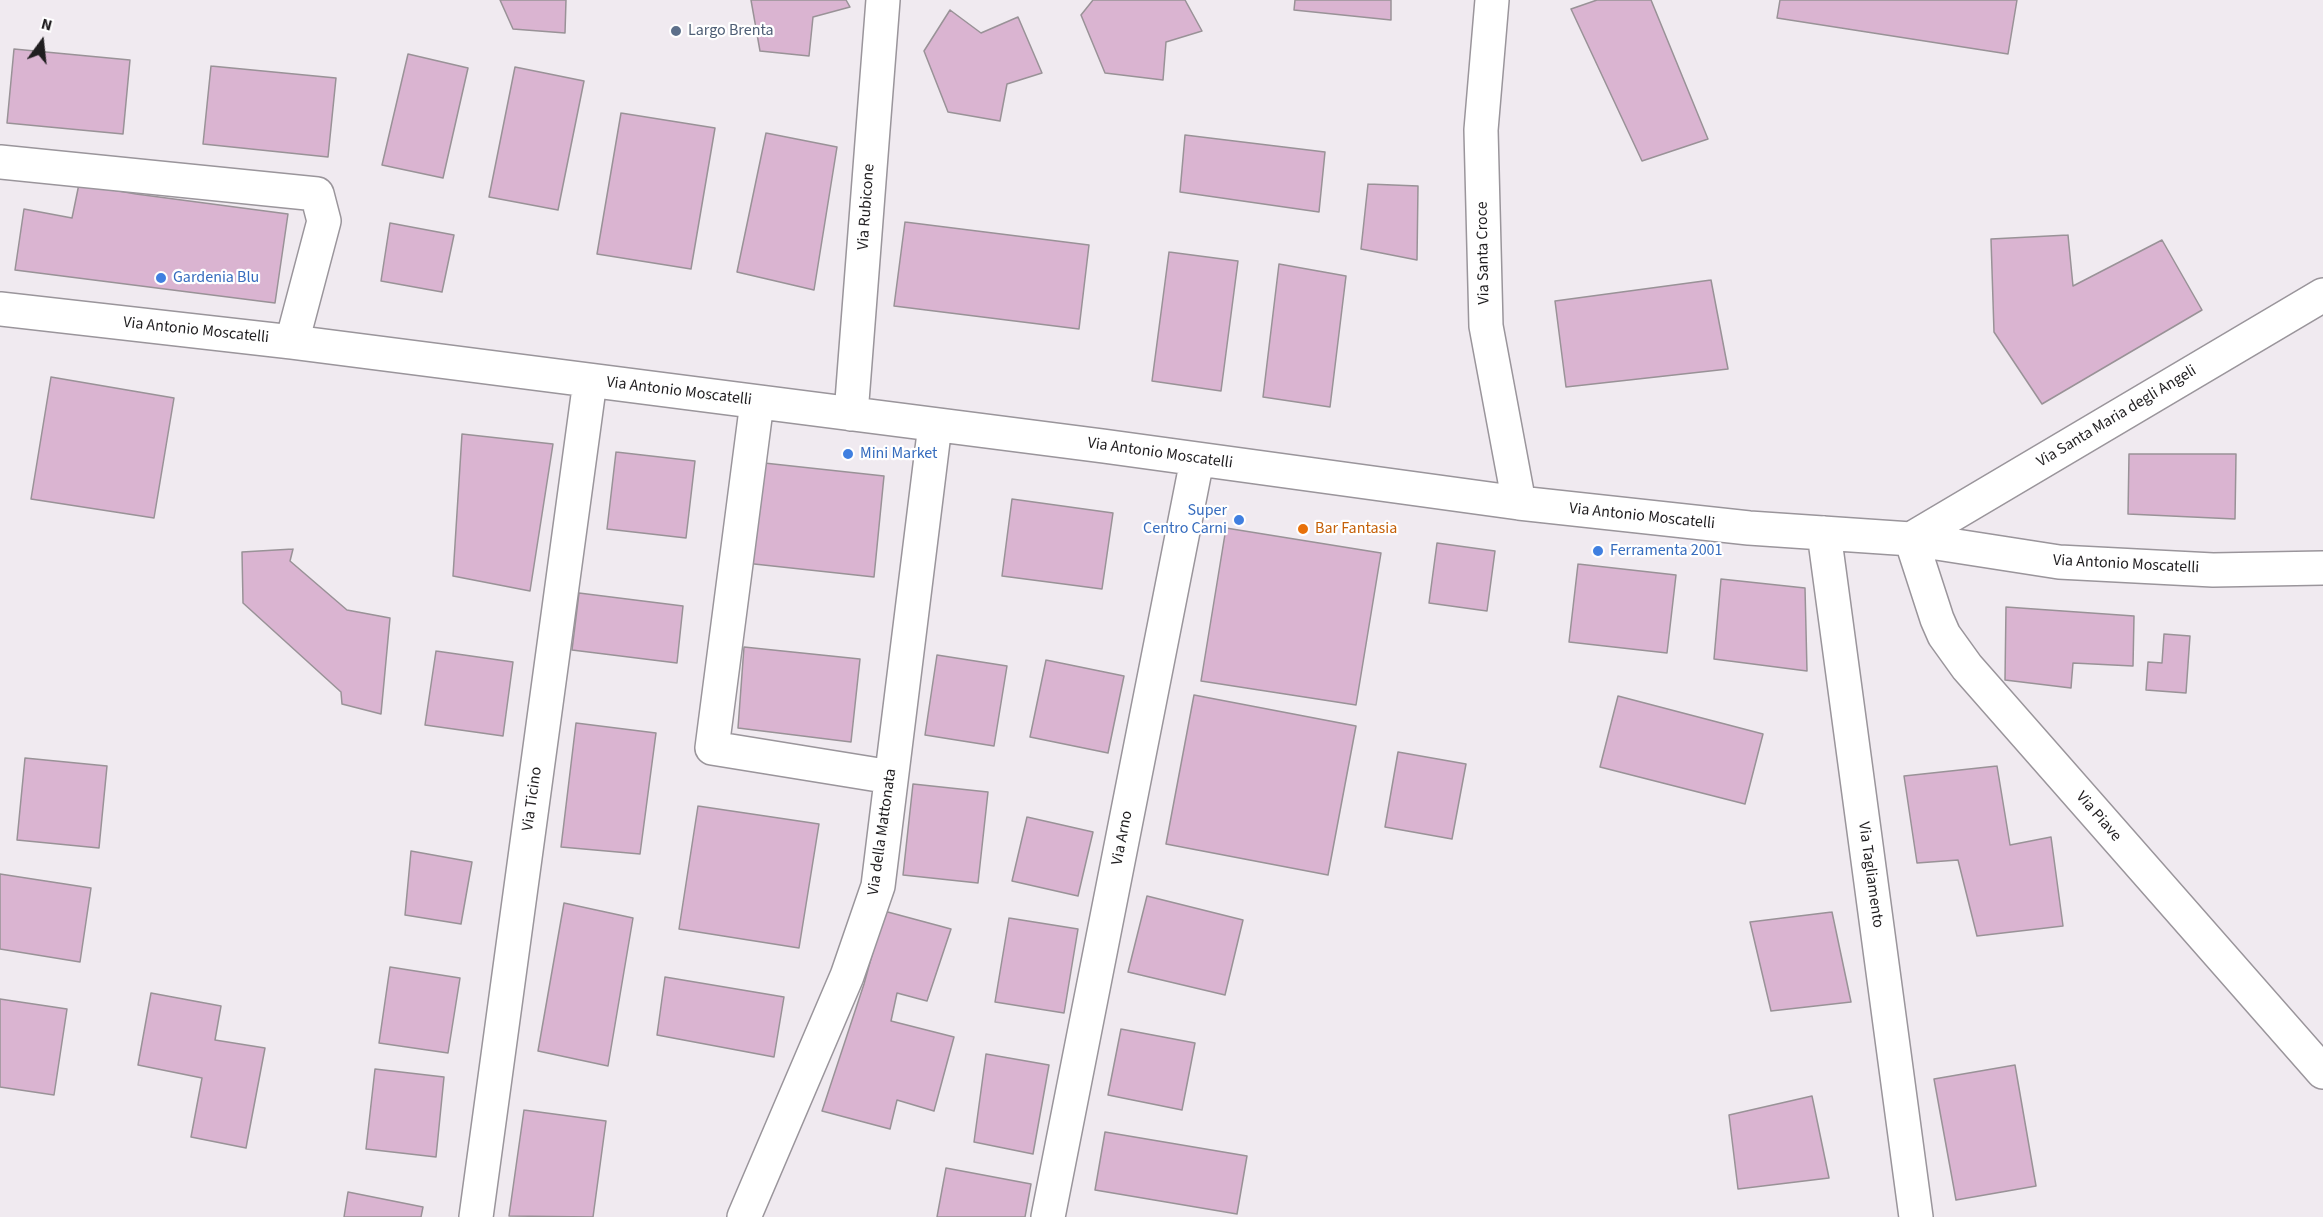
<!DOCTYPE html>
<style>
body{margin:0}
#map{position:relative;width:2323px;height:1217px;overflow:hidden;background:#f0eaf0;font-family:"Source Sans 3",sans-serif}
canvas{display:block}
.north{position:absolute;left:12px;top:12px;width:60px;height:60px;-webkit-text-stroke:4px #fff;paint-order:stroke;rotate:15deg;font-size:16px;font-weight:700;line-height:24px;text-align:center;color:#201e20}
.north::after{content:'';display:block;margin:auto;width:21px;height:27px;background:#201e20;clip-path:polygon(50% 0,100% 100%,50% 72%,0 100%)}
</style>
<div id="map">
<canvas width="2323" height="1217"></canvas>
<div class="north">N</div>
</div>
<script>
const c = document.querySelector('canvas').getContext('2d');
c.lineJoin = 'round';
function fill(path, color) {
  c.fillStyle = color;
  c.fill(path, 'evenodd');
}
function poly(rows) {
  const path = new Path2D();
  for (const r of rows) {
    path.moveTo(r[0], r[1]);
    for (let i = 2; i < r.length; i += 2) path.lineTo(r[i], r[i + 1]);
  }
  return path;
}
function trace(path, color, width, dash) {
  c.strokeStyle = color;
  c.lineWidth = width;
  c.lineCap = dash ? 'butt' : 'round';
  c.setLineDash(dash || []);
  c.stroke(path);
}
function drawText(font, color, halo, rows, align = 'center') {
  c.font = font + ' "Source Sans 3",sans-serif';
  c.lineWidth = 4.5;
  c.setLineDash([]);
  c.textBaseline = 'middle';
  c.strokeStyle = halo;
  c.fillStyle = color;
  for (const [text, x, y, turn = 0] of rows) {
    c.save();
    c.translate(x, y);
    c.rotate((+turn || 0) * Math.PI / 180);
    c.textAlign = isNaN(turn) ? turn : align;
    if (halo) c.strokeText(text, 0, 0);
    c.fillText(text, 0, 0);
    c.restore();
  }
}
const building = poly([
 [500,0,566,0,565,33,513,29,500,0],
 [751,0,846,0,850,7,813,17,809,56,760,51,751,0],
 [1093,0,1185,0,1202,31,1166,42,1163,80,1105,73,1081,15,1093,0],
 [1295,0,1391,0,1391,20,1294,10,1295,0],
 [1597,0,1651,0,1708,139,1642,161,1571,9,1597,0],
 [1780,0,2017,0,2008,54,1777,18,1780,0],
 [950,10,981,33,1018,17,1042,73,1007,84,1000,121,948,112,924,51,950,10],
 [14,49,130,60,123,134,7,123,14,49],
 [408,54,468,68,443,178,382,165,408,54],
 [211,66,336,78,328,157,203,144,211,66],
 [515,67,584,81,558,210,489,197,515,67],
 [621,113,715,128,691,269,597,254,621,113],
 [766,133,837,147,814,290,737,272,766,133],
 [1185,135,1325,152,1319,212,1180,192,1185,135],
 [79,184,136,194,288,214,275,303,15,270,24,209,72,218,79,184],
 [1368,184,1418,186,1417,260,1361,249,1368,184],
 [905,222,1089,245,1079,329,894,306,905,222],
 [390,223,454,235,442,292,381,281,390,223],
 [2068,235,2073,286,2162,240,2202,310,2042,404,1994,332,1991,239,2068,235],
 [1169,252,1238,261,1221,391,1152,381,1169,252],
 [1279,264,1346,276,1330,407,1263,397,1279,264],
 [1711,280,1728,369,1566,387,1555,301,1711,280],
 [51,377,174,398,154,518,31,499,51,377],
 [462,434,553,444,530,591,453,576,462,434],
 [616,452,695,461,686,538,607,529,616,452],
 [2129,454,2236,454,2235,519,2128,514,2129,454],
 [755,462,884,476,874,577,745,563,755,462],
 [1012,499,1113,513,1102,589,1002,576,1012,499],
 [1226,528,1381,553,1356,705,1201,681,1226,528],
 [1437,543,1495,551,1487,611,1429,603,1437,543],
 [293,549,290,561,347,610,390,618,381,714,342,704,341,692,243,603,242,552,293,549],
 [1578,564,1676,575,1667,653,1569,642,1578,564],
 [1721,579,1805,588,1807,671,1714,659,1721,579],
 [579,593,683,606,677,663,572,650,579,593],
 [2006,607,2134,616,2133,666,2073,663,2071,688,2005,680,2006,607],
 [2164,634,2190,636,2186,693,2146,690,2148,662,2162,663,2164,634],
 [744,647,860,659,851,742,738,728,744,647],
 [436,651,513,662,503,736,425,725,436,651],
 [937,655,1007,666,994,746,925,735,937,655],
 [1046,660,1124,676,1108,753,1030,737,1046,660],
 [1194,695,1356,726,1328,875,1166,844,1194,695],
 [1618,696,1763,734,1745,804,1600,767,1618,696],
 [576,723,656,733,640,854,561,847,576,723],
 [1398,752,1466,764,1452,839,1385,827,1398,752],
 [25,758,107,766,99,848,17,840,25,758],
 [1997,766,2010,845,2051,837,2063,926,1977,936,1958,860,1917,863,1904,776,1997,766],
 [913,784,988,792,978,883,903,875,913,784],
 [698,806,819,824,799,948,679,929,698,806],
 [1027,817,1093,832,1078,896,1012,881,1027,817],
 [411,851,472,862,461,924,405,915,411,851],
 [0,874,91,888,80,962,0,949,0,874],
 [1147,896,1243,920,1225,995,1128,972,1147,896],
 [564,903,633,918,608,1066,538,1051,564,903],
 [884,911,951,929,927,1001,897,993,891,1021,954,1037,934,1111,897,1100,890,1129,822,1111,864,984,884,911],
 [1832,912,1851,1002,1771,1011,1750,922,1832,912],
 [1009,918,1078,929,1064,1013,995,1002,1009,918],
 [390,967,460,978,448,1053,379,1043,390,967],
 [665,977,784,997,774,1057,657,1035,665,977],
 [151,993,221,1006,215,1040,265,1048,246,1148,191,1137,202,1078,138,1065,151,993],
 [0,999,67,1009,54,1095,0,1087,0,999],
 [1121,1029,1195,1043,1182,1110,1108,1095,1121,1029],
 [986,1054,1049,1065,1033,1154,974,1142,986,1054],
 [2015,1065,2036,1186,1956,1200,1934,1079,2015,1065],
 [375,1069,444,1077,436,1157,366,1149,375,1069],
 [1812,1096,1829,1178,1738,1189,1729,1115,1812,1096],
 [524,1110,606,1121,593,1217,509,1216,524,1110],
 [1105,1132,1247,1156,1237,1214,1095,1190,1105,1132],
 [946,1168,1031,1184,1025,1217,937,1217,946,1168],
 [348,1192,423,1207,421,1217,344,1217,348,1192]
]);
fill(building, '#dab4d1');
trace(building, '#999297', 1.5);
const minor = poly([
 [1492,0,1481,130,1486,326,1519,503],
 [0,162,317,194,324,221,292,342],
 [0,309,292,342,1103,446,1519,503,1749,528,1911,539,2059,562,2213,570,2323,568],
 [757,402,712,748,891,777],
 [851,414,883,0],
 [1824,533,1916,1217],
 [1911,539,1937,619,1944,635,1967,667,2323,1072],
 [1911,539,2323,295],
 [476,1217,590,381],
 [744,1217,847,976,878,886,935,425],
 [1048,1217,1197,460]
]);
trace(minor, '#9a959b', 36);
trace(minor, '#fff', 33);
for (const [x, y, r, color] of [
 [676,31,6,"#5c6f8a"],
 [161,278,6,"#3f7fe0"],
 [848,454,6,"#3f7fe0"],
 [1239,520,6,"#3f7fe0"],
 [1303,529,6,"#e8710a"],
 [1598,551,6,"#3f7fe0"]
]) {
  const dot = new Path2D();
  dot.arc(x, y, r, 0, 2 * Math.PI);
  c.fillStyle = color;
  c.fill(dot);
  trace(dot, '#fff', 2);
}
drawText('16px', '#4e5e75', '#fff', [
 ["Largo Brenta",688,31]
], 'left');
drawText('16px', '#201e20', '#fff', [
 ["Via Rubicone",867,207,-86],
 ["Via Santa Croce",1484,253,-91],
 ["Via Antonio Moscatelli",196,331,6],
 ["Via Antonio Moscatelli",679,392,7],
 ["Via Santa Maria degli Angeli",2117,417,-31],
 ["Via Antonio Moscatelli",1160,454,8],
 ["Via Antonio Moscatelli",1642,517,6],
 ["Via Antonio Moscatelli",2126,565,3],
 ["Via Ticino",533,799,-82],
 ["Via Piave",2098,817,49],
 ["Via della Mattonata",883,832,-82],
 ["Via Arno",1123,838,-79],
 ["Via Tagliamento",1870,875,82]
]);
drawText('16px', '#366cbe', '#fff', [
 ["Gardenia Blu",173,278],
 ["Mini Market",860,454],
 ["Super",1227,511,"right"],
 ["Centro Carni",1227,529,"right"],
 ["Ferramenta 2001",1610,551]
], 'left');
drawText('16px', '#c56008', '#fff', [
 ["Bar Fantasia",1315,529]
], 'left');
</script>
